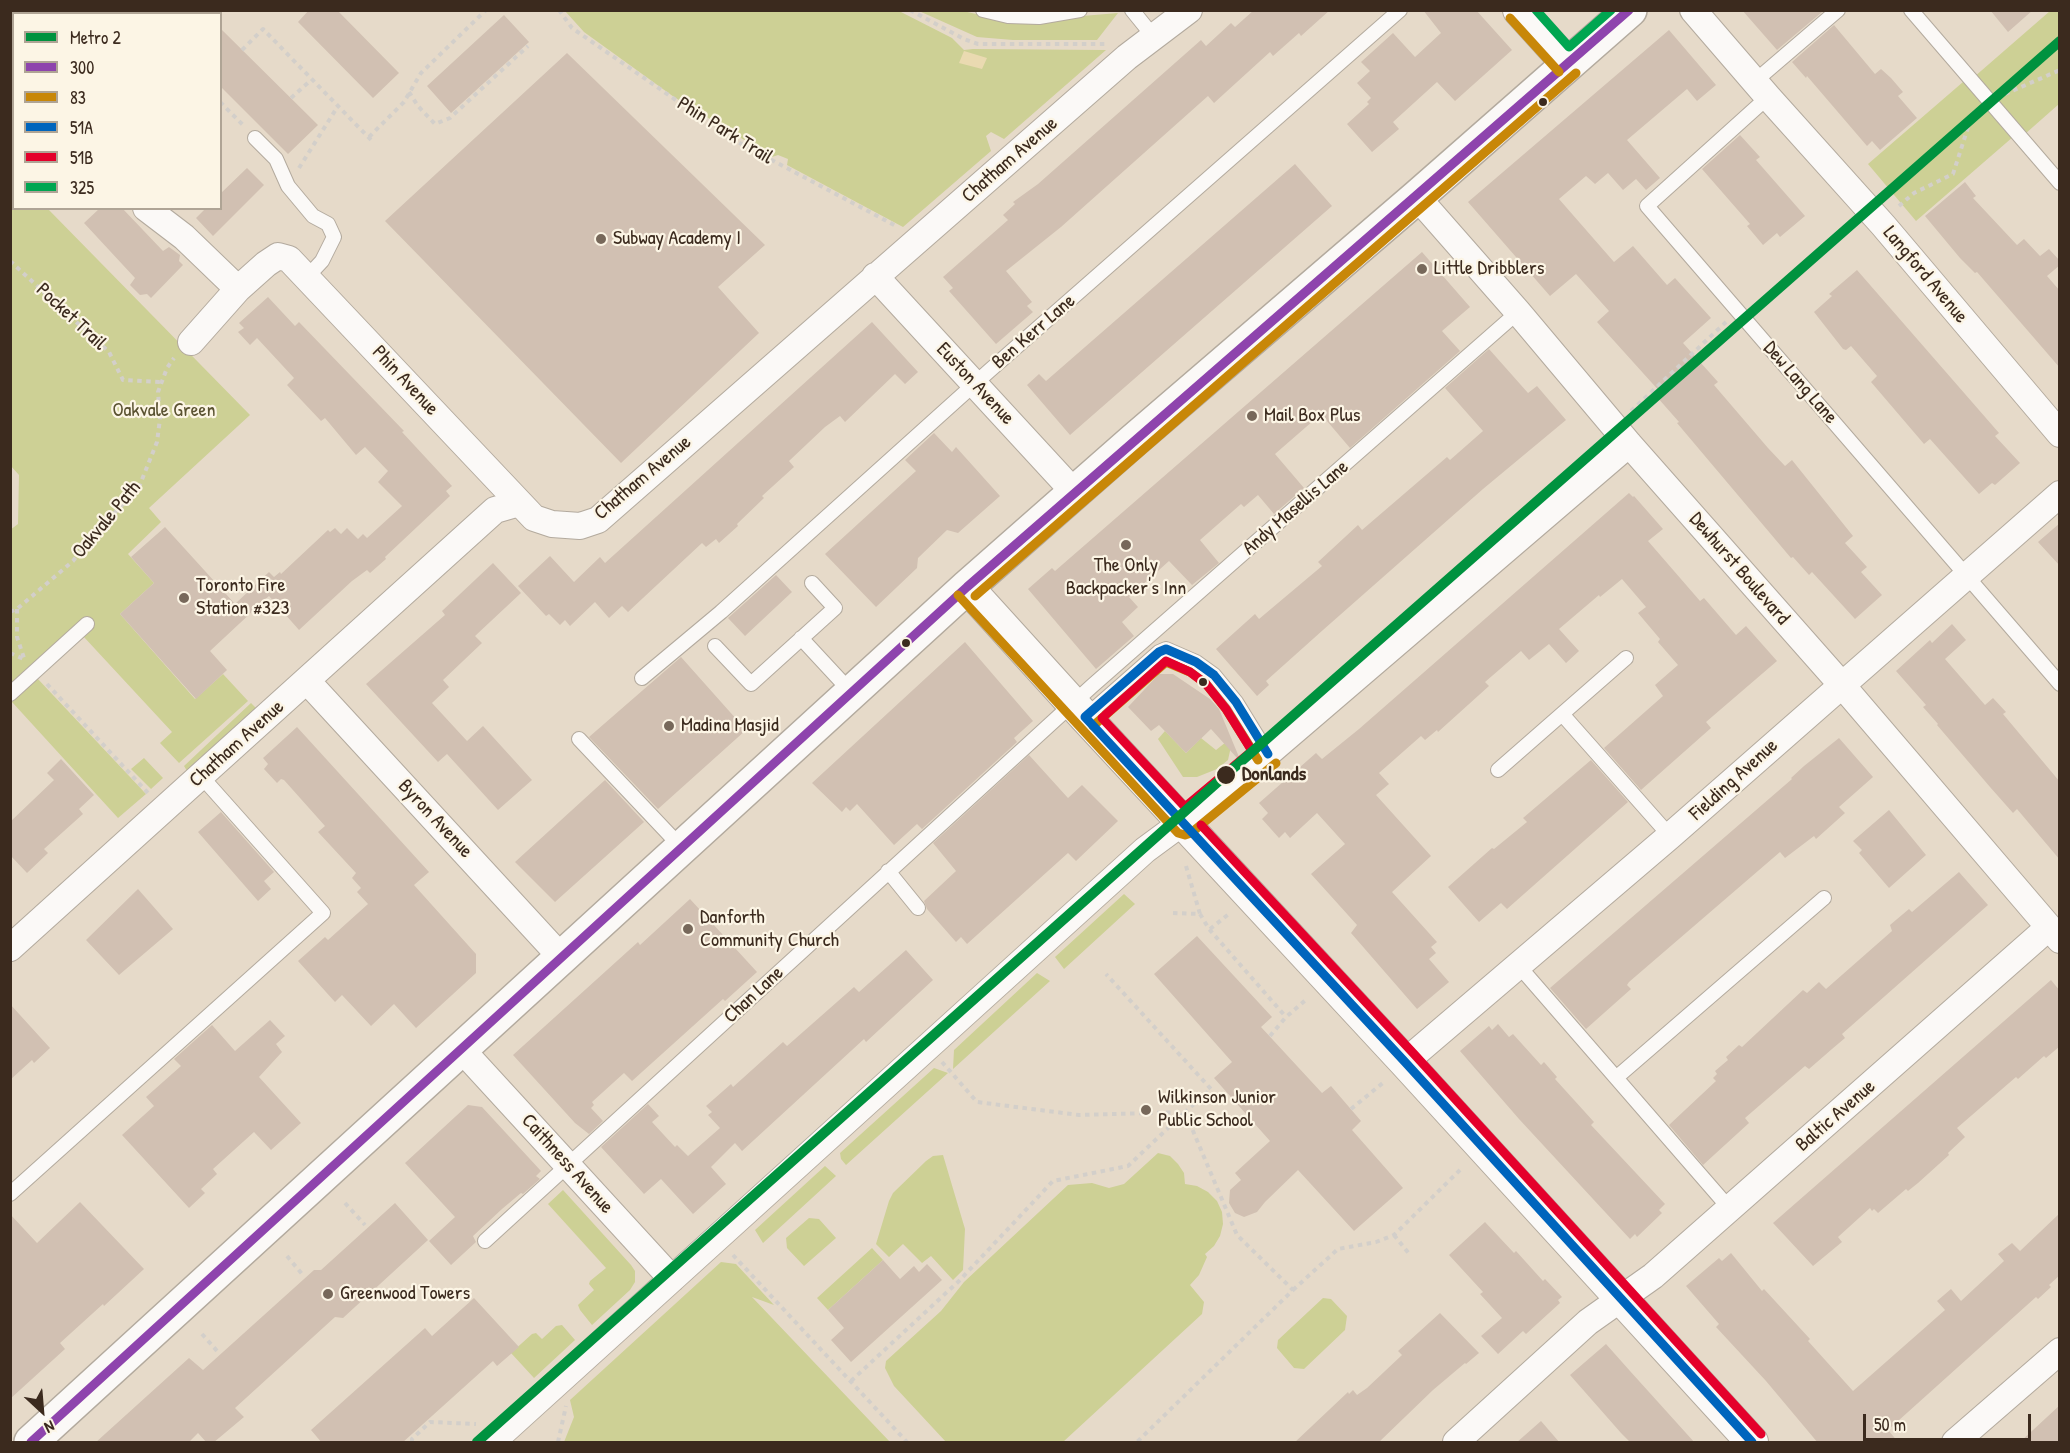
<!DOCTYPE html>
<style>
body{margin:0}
#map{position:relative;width:2070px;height:1453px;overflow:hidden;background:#e6dac9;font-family:"Patrick Hand",sans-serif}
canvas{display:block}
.frame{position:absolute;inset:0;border:12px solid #3b2a1e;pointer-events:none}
.legend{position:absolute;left:12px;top:12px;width:210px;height:198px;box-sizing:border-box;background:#fcf5e5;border:2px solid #afa495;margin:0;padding:8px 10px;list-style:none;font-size:18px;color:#3b2a1e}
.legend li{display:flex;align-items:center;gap:12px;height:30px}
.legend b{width:30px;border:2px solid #afa495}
.north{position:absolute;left:12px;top:1381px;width:60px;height:60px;-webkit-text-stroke:4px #fcf5e5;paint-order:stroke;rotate:154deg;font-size:16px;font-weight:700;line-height:24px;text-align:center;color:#3b2a1e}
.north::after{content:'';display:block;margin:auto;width:21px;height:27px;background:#3b2a1e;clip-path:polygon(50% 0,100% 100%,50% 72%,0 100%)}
.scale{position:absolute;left:1863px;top:1414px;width:168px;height:27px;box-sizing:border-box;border:3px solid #3b2a1e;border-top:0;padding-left:8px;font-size:18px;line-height:21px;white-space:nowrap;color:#3b2a1e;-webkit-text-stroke:4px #fcf5e5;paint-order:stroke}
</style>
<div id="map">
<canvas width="2070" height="1453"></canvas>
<div class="frame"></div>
<ul class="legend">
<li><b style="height:8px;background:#00923f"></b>Metro 2</li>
<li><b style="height:8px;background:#8e44ad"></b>300</li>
<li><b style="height:8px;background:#c88708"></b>83</li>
<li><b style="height:8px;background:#0065bd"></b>51A</li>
<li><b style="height:8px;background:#e4002b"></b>51B</li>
<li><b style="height:8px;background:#00a651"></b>325</li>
</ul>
<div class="north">N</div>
<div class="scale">50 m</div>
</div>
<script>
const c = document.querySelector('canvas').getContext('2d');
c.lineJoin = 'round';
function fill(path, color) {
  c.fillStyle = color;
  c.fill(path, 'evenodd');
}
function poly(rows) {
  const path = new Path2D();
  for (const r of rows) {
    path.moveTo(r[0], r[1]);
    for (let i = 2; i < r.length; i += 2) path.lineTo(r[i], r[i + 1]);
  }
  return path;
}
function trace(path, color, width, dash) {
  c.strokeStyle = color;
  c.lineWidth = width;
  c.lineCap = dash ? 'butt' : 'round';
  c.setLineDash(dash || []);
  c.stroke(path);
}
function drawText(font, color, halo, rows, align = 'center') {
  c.font = font + ' "Patrick Hand",sans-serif';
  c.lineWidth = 4.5;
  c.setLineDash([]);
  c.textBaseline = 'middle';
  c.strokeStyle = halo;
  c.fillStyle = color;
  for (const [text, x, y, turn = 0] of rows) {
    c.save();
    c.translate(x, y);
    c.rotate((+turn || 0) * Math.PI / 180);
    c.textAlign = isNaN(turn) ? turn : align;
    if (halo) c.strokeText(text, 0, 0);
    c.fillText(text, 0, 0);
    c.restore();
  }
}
fill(poly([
 [565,11,899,11,952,38,964,50,973,49,1106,50,1004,139,991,132,986,136,991,151,903,227,787,165,788,159,778,155,772,157,674,97,584,32],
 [919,11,963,11,1011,22,1118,13,1097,40,1013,40,977,37],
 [2050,11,2059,11,2059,104,2025,134,2021,130,1916,221,1868,164,1963,82,1966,84],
 [11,171,13,174,14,208,48,209,250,415,149,508,161,522,128,554,154,583,120,614,195,699,223,674,248,701,179,763,160,743,172,732,83,636,94,625,86,617,11,686,10,530,18,524,19,475,10,465],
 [37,678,146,794,118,818,12,702],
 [251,703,256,708,187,771,184,766],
 [1165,731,1186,753,1201,738,1216,750,1231,738,1232,742,1228,760,1217,769,1197,777,1183,777,1158,739],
 [144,758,163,778,151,789,131,769],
 [1124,894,1135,904,1064,969,1055,957],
 [1037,973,1050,981,953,1069,954,1050],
 [934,1068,948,1073,846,1165,841,1159,840,1153],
 [1158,1153,1170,1156,1178,1164,1184,1173,1185,1184,1197,1186,1208,1192,1217,1201,1222,1212,1223,1224,1220,1236,1214,1246,1205,1254,1207,1257,1199,1275,1190,1285,1204,1302,1202,1314,1063,1442,946,1442,894,1386,885,1368,886,1361,941,1311,964,1282,1068,1185,1092,1183,1109,1188,1124,1184],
 [943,1155,965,1229,963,1270,953,1280,931,1256,922,1263,903,1244,889,1257,876,1244,889,1201,893,1193,926,1161,933,1156],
 [825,1166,836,1176,763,1243,755,1230],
 [563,1190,631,1265,635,1271,635,1282,630,1290,592,1325,580,1310,578,1305,594,1290,589,1284,590,1281,606,1268,548,1204],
 [809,1218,819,1219,836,1238,804,1266,787,1248,786,1238],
 [872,1248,883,1260,828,1310,817,1298],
 [721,1262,736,1264,774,1305,752,1297,890,1442,564,1442,574,1417,570,1400],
 [1323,1298,1331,1299,1347,1316,1345,1330,1304,1369,1294,1368,1277,1348,1278,1340],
 [562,1325,575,1340,534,1378,511,1353,532,1334,536,1333,542,1339,556,1326]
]), '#cdd095');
fill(poly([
 [964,51,987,58,982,69,959,63]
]), '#eadab1');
fill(poly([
 [309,10,337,10,399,73,373,98,298,22],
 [1254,10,1330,10,1301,36,1299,33,1273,56,1270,52,1214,103,1208,96,1061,227,1006,271,1032,302,1027,306,1033,312,996,344,949,291,953,288,943,277,1008,220,1003,215,1015,204,1013,202,1038,184,1201,40,1206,46,1231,23,1235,27],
 [1423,10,1476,10,1512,50,1455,101,1437,82,1393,122,1399,129,1372,152,1347,124,1369,104,1367,102,1371,98,1357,83,1370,71,1361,62,1393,33,1415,57,1441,33],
 [1742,10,1821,10,1822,12,1777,50],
 [1990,10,2033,10,2008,32],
 [504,15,529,42,451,113,427,86],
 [1834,25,1875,74,1881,69,1891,78,1903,92,1898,96,1917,118,1880,150,1872,141,1867,146,1807,76,1806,78,1792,62],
 [220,28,318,125,288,154,220,86],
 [1669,30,1716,85,1697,101,1687,89,1627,140,1660,178,1646,190,1636,179,1623,190,1608,173,1595,184,1586,176,1559,199,1614,262,1633,246,1667,285,1675,278,1711,318,1683,343,1718,382,1714,385,1768,448,1785,466,1792,460,1853,536,1845,543,1867,567,1861,572,1882,595,1855,619,1812,572,1809,575,1793,557,1791,558,1677,423,1679,422,1657,397,1661,393,1597,322,1609,311,1576,274,1550,296,1468,202],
 [567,53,765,245,718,287,759,333,621,463,385,221],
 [1740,135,1760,157,1756,160,1805,216,1780,237,1777,233,1763,245,1747,226,1750,224,1702,169],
 [1295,164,1332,206,1070,435,1027,385,1039,374,1046,381],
 [247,168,264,185,213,236,196,218,206,208,220,208,220,194],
 [1965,182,1976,196,1973,198,2017,245,2024,239,2040,256,2049,249,2060,261,2060,265,2047,276,2060,291,2060,368,1977,272,1975,273,1960,258,1925,216],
 [100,208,122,208,163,251,169,247,180,255,179,261,183,265,151,298,147,294,140,295,130,285,135,278,84,223],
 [1422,252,1470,307,1442,331,1460,351,1350,448,1321,414,1275,454,1304,488,1274,514,1258,495,1244,507,1241,504,1200,540,1219,563,1192,585,1169,561,1129,597,1138,607,1122,622,1134,636,1096,669,1028,589,1052,568,1055,571],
 [1857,270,1999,433,1995,436,2020,463,1995,485,1992,483,1979,494,1930,439,1924,444,1871,382,1877,376,1851,346,1846,350,1843,349,1814,312,1832,296,1829,294],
 [268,297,295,326,299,322,404,431,402,432,452,486,446,491,450,496,385,557,386,559,370,573,367,570,352,581,299,630,269,596,210,651,227,670,196,699,120,614,154,583,131,557,165,527,235,604,269,572,274,577,280,572,281,574,328,530,330,532,335,528,341,534,347,528,358,539,363,534,367,538,402,506,378,482,388,471,365,447,356,455,325,418,321,421,287,385,294,378,257,338,250,345,238,332,244,328,239,323],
 [872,322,918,372,905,384,895,374,845,422,840,416,825,427,789,461,794,467,762,496,764,498,737,524,738,526,719,543,716,539,706,547,702,543,628,612,622,606,609,618,595,602,570,626,565,620,560,625,549,614,546,616,518,586,550,556,574,582,600,557,605,563],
 [1489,349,1528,393,1537,386,1566,420,1483,489,1323,630,1266,681,1269,685,1257,696,1216,649,1255,614,1259,619,1322,566,1318,562,1358,525,1362,530,1447,457,1450,460,1483,431,1445,388],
 [934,433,952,452,956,447,1000,496,958,533,947,530,918,558,917,568,876,607,825,554,916,471,905,460],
 [1629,493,1633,497,1634,496,1663,529,1648,541,1700,601,1704,598,1736,635,1746,626,1777,661,1706,722,1711,728,1641,790,1604,748,1663,696,1655,685,1678,665,1658,642,1660,639,1638,613,1646,607,1622,579,1600,597,1599,595,1559,629,1579,651,1566,663,1549,644,1529,660,1521,651,1485,682,1489,686,1438,732,1437,730,1425,740,1421,736,1379,773,1389,784,1376,795,1431,856,1392,892,1437,942,1431,947,1436,953,1429,959,1449,982,1417,1009,1351,933,1357,925,1311,874,1345,844,1317,813,1290,838,1285,832,1279,838,1262,819,1268,813,1259,803,1316,753,1322,759,1359,729],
 [2060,523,2060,566,2038,542],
 [493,563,521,593,475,636,482,643,443,680,449,687,432,703,467,741,483,726,532,780,498,810,447,754,438,762,366,684,445,615,442,611],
 [776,575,792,592,745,636,728,618],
 [1952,624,1966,640,1945,659,1985,705,1993,698,2006,712,2003,714,2060,782,2060,860,2017,809,2013,813,1990,787,1937,725,1938,724,1923,707,1926,705,1896,671,1930,640,1932,643],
 [965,642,1033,721,1014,738,1017,742,922,829,917,824,894,845,857,804,850,811,846,807,842,812,812,783],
 [681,657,746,730,658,809,589,737],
 [1159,674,1173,674,1210,699,1219,709,1239,757,1237,758,1211,729,1186,753,1159,725,1151,731,1128,707],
 [297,727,429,872,414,885,476,954,476,973,416,1028,394,1004,371,1026,342,995,335,1002,298,961,325,937,328,940,368,904,357,892,361,888,352,878,356,873,318,832,325,826,284,780,281,779,277,783,264,769,268,764,263,758],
 [1839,738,1873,777,1839,807,1845,813,1816,839,1814,836,1785,858,1780,852,1629,982,1627,985,1631,989,1586,1029,1550,988,1792,779,1791,778,1804,766],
 [1029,755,1068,798,1082,785,1118,821,1076,861,1068,853,967,944,961,937,956,942,927,909,924,901,956,871,933,843],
 [61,759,94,795,79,809,83,814,44,849,48,853,27,873,10,855,10,822,54,780,47,773],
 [1591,760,1628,802,1507,909,1501,903,1479,922,1448,887,1492,848,1494,849,1527,822,1523,818],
 [605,780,644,822,555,902,515,862],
 [1889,810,1926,855,1889,888,1859,853,1862,850,1853,841],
 [221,812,274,872,264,881,271,889,258,901,198,832],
 [1959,872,1988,905,1842,1034,1845,1038,1832,1049,1809,1069,1805,1066,1745,1118,1749,1123,1703,1165,1669,1125,1716,1081,1713,1078,1717,1074,1715,1071,1728,1060,1726,1057,1739,1045,1742,1047,1803,990,1807,993,1819,982,1826,989,1892,931,1890,925,1909,909,1912,912],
 [138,889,173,929,119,975,86,940],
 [690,899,757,972,725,1001,723,999,632,1081,624,1073,592,1102,594,1105,591,1108,603,1121,589,1134,575,1123,513,1055,638,942,640,945],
 [1197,936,1272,1017,1261,1027,1322,1093,1331,1086,1361,1121,1352,1130,1403,1188,1354,1231,1298,1170,1265,1202,1257,1212,1244,1217,1235,1213,1229,1203,1230,1190,1241,1180,1235,1173,1270,1141,1214,1078,1232,1062,1154,974],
 [906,950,933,980,866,1042,864,1039,742,1151,735,1143,711,1167,726,1184,693,1214,661,1179,644,1194,601,1147,648,1104,659,1116,652,1122,675,1147,677,1145,688,1156,720,1128,708,1115,712,1112,706,1106,731,1084,733,1087,783,1042,787,1046,795,1039,854,987,859,992],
 [2051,980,2060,991,2060,1046,2046,1058,2044,1056,2018,1079,2016,1077,1957,1128,1965,1137,1948,1153,1949,1155,1918,1183,1908,1191,1906,1189,1878,1213,1874,1209,1872,1211,1870,1208,1838,1237,1842,1242,1813,1266,1773,1223],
 [10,1004,50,1048,34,1063,32,1060,10,1080],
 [270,1020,285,1036,276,1044,282,1052,259,1077,301,1123,271,1150,254,1132,213,1169,217,1174,201,1189,205,1193,189,1208,122,1135,154,1106,146,1097,181,1066,174,1059,212,1025,235,1051],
 [1498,1024,1509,1037,1513,1034,1541,1065,1544,1062,1557,1077,1555,1079,1594,1122,1591,1125,1665,1204,1659,1210,1662,1213,1637,1237,1635,1234,1630,1239,1519,1119,1460,1051,1489,1026,1492,1030],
 [468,1105,482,1107,541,1171,536,1176,540,1179,523,1194,521,1193,502,1209,473,1236,476,1242,451,1265,429,1241,455,1217,405,1163],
 [80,1202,144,1269,104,1306,103,1304,60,1343,65,1349,10,1399,10,1214,37,1243],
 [395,1203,428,1240,343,1318,335,1317,235,1408,244,1417,213,1443,207,1443,198,1433,188,1443,95,1443,189,1358,203,1370,314,1270,321,1270],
 [2060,1213,2060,1275,2049,1285,2051,1287,2038,1299,2036,1297,1888,1430,1899,1443,1818,1443,1766,1381,1716,1327,1719,1324,1686,1286,1719,1258,1722,1261,1731,1253,1762,1291,1764,1289,1810,1339,1808,1341,1853,1391,1945,1310,1937,1301,1951,1289,1961,1301,2004,1261,1998,1254,2012,1243,2020,1251],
 [1485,1222,1514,1253,1516,1251,1543,1281,1545,1279,1562,1297,1558,1300,1560,1303,1526,1334,1523,1331,1498,1354,1481,1336,1502,1318,1480,1294,1483,1292,1449,1255],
 [883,1260,900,1279,914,1266,919,1272,927,1264,942,1280,851,1362,831,1340,844,1328,828,1310],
 [474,1298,519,1347,497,1366,493,1361,402,1443,322,1443,311,1430,425,1328,432,1336],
 [1440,1313,1479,1353,1466,1364,1465,1363,1433,1390,1378,1443,1294,1443,1348,1392,1349,1394,1353,1390,1357,1395,1367,1388,1402,1355,1398,1351],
 [1606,1344,1630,1371,1695,1443,1631,1443,1621,1433,1570,1375],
 [2060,1405,2060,1443,2019,1443],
 [1541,1421,1560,1443,1516,1443]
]), '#d1c0b2');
const service = poly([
 [983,10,1008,16,1039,17,1080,10],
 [1132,10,1153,36],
 [1911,10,2060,183],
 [1754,82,1838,10],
 [1768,97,1647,206,2060,684],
 [255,138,276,159,288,186,313,216,328,224,334,237,322,261,307,277],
 [801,638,852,693],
 [715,646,751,684,835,608,812,583],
 [642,678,721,612,989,371,1400,10],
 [10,694,87,624],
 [1562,714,1670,836],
 [1085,717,1159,652,1166,649,1196,662,1214,675,1236,702,1268,754],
 [579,739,682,848],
 [1498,770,1626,658],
 [888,871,918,908],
 [1518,965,1730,1209],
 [1617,1077,1824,898],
 [10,1194,323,913,201,776],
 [485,1241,1092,686,1518,312]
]);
const minor = poly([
 [1693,10,1768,97,1883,225,2060,434],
 [10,53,14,58],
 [1417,197,1518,312,1629,444,1841,684,2060,940],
 [146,208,184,237,238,289],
 [875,276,1074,492],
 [191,342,238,289,266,264,278,256,289,259,534,518,552,524,580,526,598,520,1127,57,1189,10],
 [307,681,562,958],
 [10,948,495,510,519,503],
 [462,1050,672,1279],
 [1405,1062,1670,836,2060,494],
 [492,1442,1145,850,1217,797,1629,444],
 [1456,1442,1588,1322,1653,1276,2048,928],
 [1955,1442,2060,1351]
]);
const tertiary = poly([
 [1519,10,1568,64],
 [967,587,1085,717,1405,1062,1752,1442]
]);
const primary = poly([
 [31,1442,967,587,1133,441,1417,197,1630,10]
]);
trace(service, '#b3aa9e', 16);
trace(minor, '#b3aa9e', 28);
trace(tertiary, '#b3aa9e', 34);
trace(primary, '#b3aa9e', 36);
trace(poly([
 [559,10,572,28,732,139,898,227],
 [910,10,964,39,978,44,1105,44],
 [242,50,263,29,374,143],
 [409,92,418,106,435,124,450,118,528,46],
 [2005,94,2060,70],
 [291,98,311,80],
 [220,102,243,125],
 [369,137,404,102,421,73,486,10],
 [299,168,338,106],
 [1899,206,1914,193,1953,174,1972,115,1976,111],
 [10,261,109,352,123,380,161,382],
 [1631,411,1726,322],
 [17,609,17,637,24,658],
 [10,612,17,609,73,561,91,538,139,487,157,442,160,419,158,392,167,368,174,358],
 [10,653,24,659],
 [47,684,148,793],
 [1186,866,1200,914],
 [1173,913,1200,914,1209,929,1286,1017],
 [1210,929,1230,913],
 [1270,1036,1286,1017,1308,998],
 [942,1062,977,1102,1079,1115,1185,1112,1211,1089,1106,974],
 [1351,1109,1384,1082],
 [345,1203,365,1225],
 [1394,1235,1410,1255],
 [733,1255,907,1442],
 [287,1256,302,1274],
 [1293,1290,1338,1249,1376,1242,1394,1235,1463,1167],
 [202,1334,218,1352],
 [851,1381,959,1281,1053,1181,1128,1166,1185,1112,1237,1235,1293,1290,1137,1442],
 [412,1442,412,1439,430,1422,476,1424],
 [558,1442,566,1406]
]), '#d3cfca', 4, [4.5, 4.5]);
trace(service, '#fbf9f7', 14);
trace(minor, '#fbf9f7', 26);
trace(tertiary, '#fbf9f7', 32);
trace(primary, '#fbf9f7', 33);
trace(poly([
 [31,1442,967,587,1629,10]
]), '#8e44ad', 9);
trace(poly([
 [1510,18,1559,72],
 [958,595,1178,833,1185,835,1191,833,1276,763],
 [975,596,1576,73],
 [1093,726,1166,662,1190,672,1206,684,1226,709,1258,760]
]), '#c88708', 9);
trace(poly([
 [1085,717,1405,1062,1752,1442],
 [1085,717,1159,652,1166,649,1196,662,1214,675,1236,702,1268,754]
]), '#0065bd', 9);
trace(poly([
 [1166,661,1190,672,1206,684,1226,709,1252,751,1185,807,1102,718,1166,661],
 [1201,825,1414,1054,1761,1434]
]), '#e4002b', 9);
trace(poly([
 [1536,10,1569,47,1611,10]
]), '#00a651', 9);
trace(poly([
 [477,1442,1220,780,2060,41]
]), '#00923f', 10);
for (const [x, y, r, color] of [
 [1543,102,5,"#3b2a1e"],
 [601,239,6,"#77685a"],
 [1422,269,6,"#77685a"],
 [1252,416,6,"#77685a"],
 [1126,545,6,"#77685a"],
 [184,598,6,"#77685a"],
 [906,643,5,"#3b2a1e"],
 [1203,682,5,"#3b2a1e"],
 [669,726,6,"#77685a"],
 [1226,775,10,"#3b2a1e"],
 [688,929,6,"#77685a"],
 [1146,1110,6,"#77685a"],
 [328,1294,6,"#77685a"]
]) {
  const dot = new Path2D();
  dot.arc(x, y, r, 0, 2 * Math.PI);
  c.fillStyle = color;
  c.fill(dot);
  trace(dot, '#fcf5e5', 2);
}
drawText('20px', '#3b2a1e', '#fcf5e5', [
 ["Phin Park Trail",725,131,32],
 ["Chatham Avenue",1010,160,-41],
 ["Langford Avenue",1925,275,50],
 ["Pocket Trail",71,317,43],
 ["Ben Kerr Lane",1034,332,-41],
 ["Phin Avenue",405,381,47],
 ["Dew Lang Lane",1800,383,49],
 ["Euston Avenue",975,384,47],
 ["Chatham Avenue",643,478,-40],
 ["Andy Masellis Lane",1296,508,-41],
 ["Oakvale Path",107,520,-50],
 ["Dewhurst Boulevard",1739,569,49],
 ["Chatham Avenue",237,744,-42],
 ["Fielding Avenue",1734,780,-42],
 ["Byron Avenue",435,819,47],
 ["Chan Lane",754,995,-43],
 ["Baltic Avenue",1836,1116,-41],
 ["Caithness Avenue",567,1164,48]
]);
drawText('20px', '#3b2a1e', '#fcf5e5', [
 ["Subway Academy I",613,239],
 ["Little Dribblers",1434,269],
 ["Mail Box Plus",1264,416],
 ["The Only",1126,566,"center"],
 ["Backpacker's Inn",1126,589,"center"],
 ["Toronto Fire",196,586],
 ["Station #323",196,609],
 ["Madina Masjid",681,726],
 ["Danforth",700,918],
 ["Community Church",700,941],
 ["Wilkinson Junior",1158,1098],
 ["Public School",1158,1121],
 ["Greenwood Towers",340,1294]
], 'left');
drawText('20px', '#5a5231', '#fcf5e5', [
 ["Oakvale Green",164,411]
]);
drawText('bold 20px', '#3b2a1e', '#fcf5e5', [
 ["Donlands",1242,775]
], 'left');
</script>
